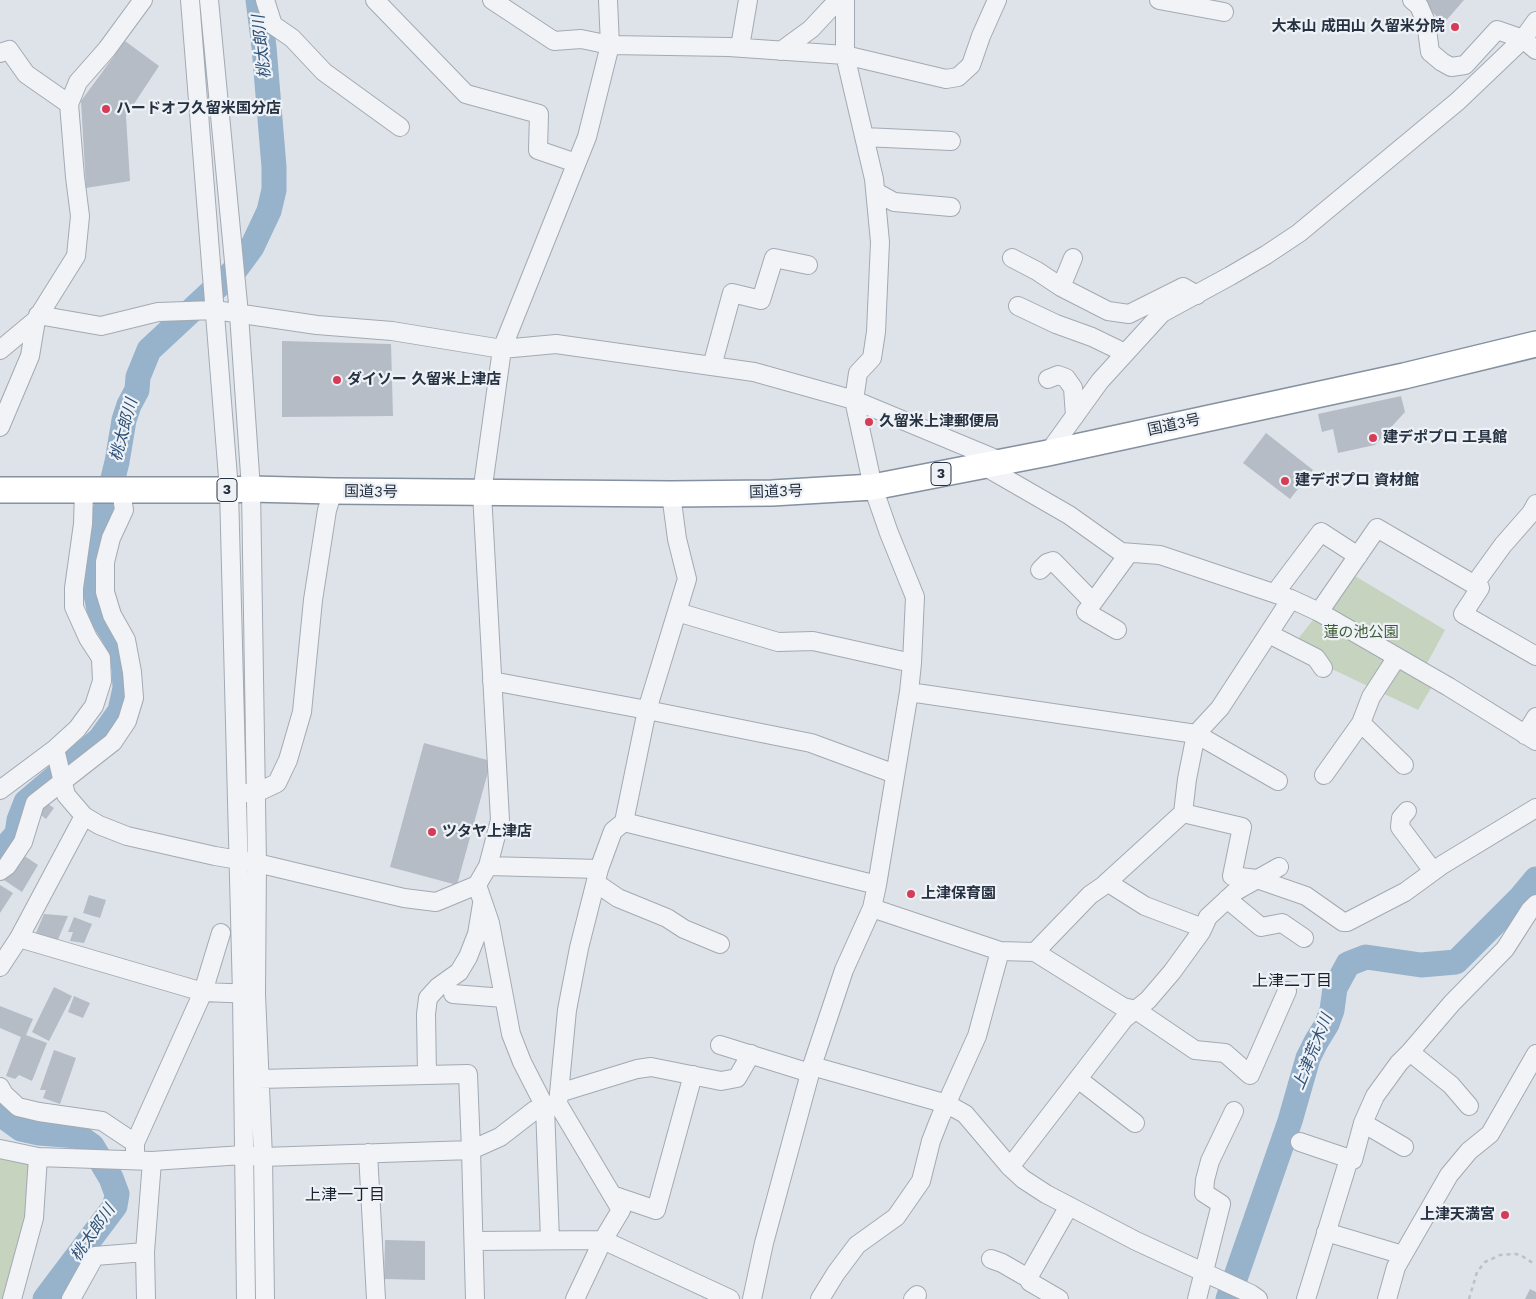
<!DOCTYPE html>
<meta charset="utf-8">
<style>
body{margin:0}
canvas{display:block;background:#dee3e9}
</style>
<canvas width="1536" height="1299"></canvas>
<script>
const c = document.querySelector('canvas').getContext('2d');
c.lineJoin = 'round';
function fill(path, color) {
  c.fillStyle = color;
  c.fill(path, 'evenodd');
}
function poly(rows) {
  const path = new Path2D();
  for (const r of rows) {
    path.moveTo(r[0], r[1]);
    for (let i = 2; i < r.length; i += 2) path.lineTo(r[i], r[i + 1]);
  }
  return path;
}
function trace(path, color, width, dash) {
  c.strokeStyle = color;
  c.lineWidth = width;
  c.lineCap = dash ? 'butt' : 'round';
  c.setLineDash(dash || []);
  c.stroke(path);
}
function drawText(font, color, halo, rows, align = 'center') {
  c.font = font + ' "Work Sans","Noto Sans JP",sans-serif';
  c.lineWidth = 4.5;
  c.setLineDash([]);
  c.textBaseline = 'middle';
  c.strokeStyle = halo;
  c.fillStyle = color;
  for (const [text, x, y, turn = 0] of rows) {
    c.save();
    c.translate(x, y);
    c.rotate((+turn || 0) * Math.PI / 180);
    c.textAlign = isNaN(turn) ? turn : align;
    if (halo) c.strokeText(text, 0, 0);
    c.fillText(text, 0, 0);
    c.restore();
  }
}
fill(poly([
 [1350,573,1445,630,1418,680,1431,688,1418,710,1290,649],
 [0,1149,38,1157,12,1299,0,1299]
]), '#c5d3bf');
trace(poly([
 [0,853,17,834,19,820,26,802,100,739,120,711,125,688,124,668,116,640,100,614,94,585,95,558,102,523,117,462,124,420,129,405,137,390,138,377,149,350,235,270,252,247,269,211,274,190,274,167,264,47,258,0],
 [0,1114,21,1129,39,1133,78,1136,92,1146,111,1178,117,1194,115,1206,45,1299],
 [1228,1299,1290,1121,1308,1058,1316,1042,1327,1024,1332,1010,1335,988,1348,964,1366,957,1421,965,1456,962,1521,897,1536,879]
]), '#97b2cb', 25);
fill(poly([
 [1419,0,1464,0,1444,23],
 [125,41,159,66,126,116,130,181,86,188,81,101],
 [282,341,391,344,393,416,282,417],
 [1401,396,1405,412,1375,445,1338,453,1333,429,1322,432,1318,414],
 [1266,433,1313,470,1290,499,1243,463],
 [424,743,491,761,457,885,390,867],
 [44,801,54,808,46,819,37,812],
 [20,853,38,865,22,892,4,880],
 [0,885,13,893,0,913],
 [89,895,106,900,100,918,83,913],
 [44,914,68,916,56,944,35,935],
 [74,917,92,924,84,943,70,941,73,932,68,932],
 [54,987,72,996,49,1041,32,1032],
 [74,996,90,1003,83,1018,68,1012],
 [0,1006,33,1019,26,1035,47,1043,32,1081,19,1075,15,1079,6,1076,21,1037,0,1028],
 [54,1050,76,1058,60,1104,43,1098,46,1090,40,1090],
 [385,1240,425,1241,425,1280,384,1279],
 [1530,1289,1536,1292,1536,1299,1525,1299]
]), '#b5bcc6');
const minor = poly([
 [190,0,229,490,242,994,246,1299],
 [209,0,239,314,251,489,257,863,256,994,263,1157,265,1299],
 [265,0,273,25,292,38,324,72,400,127],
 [375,0,466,94,539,114,538,150,576,163],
 [492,0,554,41,581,39,610,45,729,47,845,55,946,79,958,77,971,65,981,36,997,0],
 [1159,0,1224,12],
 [1412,0,1419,6,1426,22,1430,52,1442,62,1451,67,1465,65,1497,30,1523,39,1536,50],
 [740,47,748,0],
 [781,51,811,29,838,0],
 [0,53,9,50,26,74,69,104],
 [864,137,951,141],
 [876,192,894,202,951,207],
 [1012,258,1037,271,1061,287],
 [1073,258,1061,287,1108,311,1129,314,1183,287,1197,295],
 [1018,306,1056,324,1092,337,1125,353],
 [38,315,101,326,158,312,215,310,317,325,392,331,502,349,556,344,754,372,854,400,1003,462],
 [0,350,36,320],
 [712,366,732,293,761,300,774,258,808,265],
 [1048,379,1058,375,1066,378,1073,388,1075,416],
 [0,427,30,356,36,320,76,256,80,216,75,177,69,104,78,82,107,49,143,0],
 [1048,453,1100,381,1162,313,1230,276,1266,255,1299,233,1458,101,1523,39,1536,21],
 [984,466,1069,515,1121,552,1160,555,1291,599,1319,612,1449,687,1536,741],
 [1040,570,1047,563,1053,561,1093,602],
 [1474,585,1503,545,1531,513,1536,504],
 [1275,593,1321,532,1358,556],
 [677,612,778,642,813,641,912,663],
 [1319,612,1377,528,1480,588,1463,614,1536,656],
 [1117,630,1086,612,1129,553],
 [1269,634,1316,658,1323,668],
 [1397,657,1371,697,1361,723,1404,765],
 [492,681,647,710,811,743,895,774],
 [909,692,1196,734,1278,781],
 [1525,735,1536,717],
 [55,749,77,729,94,706,102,681,101,658,88,638,74,607,74,588,83,524,84,490],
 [1324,775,1361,723],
 [0,790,55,749,66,795,84,816,99,825,127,836,215,856,257,863,404,898,436,902,477,885,488,866,500,820,482,493,502,349,587,137,610,45,608,0],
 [246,793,256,793,277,783,288,760,302,712,313,600,327,510,333,491],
 [1407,811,1401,818,1400,827,1433,871],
 [1183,813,1242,827,1232,876,1257,879,1306,896,1343,922,1347,922,1405,892,1442,865,1536,808],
 [624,822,877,885],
 [488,866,599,869],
 [0,871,7,866,23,842,35,803,113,742,127,721,134,698,132,672,126,640,112,615,105,592,105,562,111,538,124,510,121,490],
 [1107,882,1145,906,1203,928],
 [596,883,618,898,667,918,684,929,720,944],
 [477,885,490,923,511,1034,522,1062,545,1107,550,1240],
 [1227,899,1261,927,1282,923,1304,938],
 [872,908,1000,951,1035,952,1123,1007,1136,1010,1195,1050,1225,1053,1250,1075,1287,991],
 [19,938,203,992,254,994],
 [1035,952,1090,895,1103,886,1183,813,1187,779,1196,734,1220,708,1291,599],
 [0,967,19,938,84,816],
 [453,994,504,998],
 [720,1045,810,1073],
 [1410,1052,1451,1085,1469,1106],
 [812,1066,947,1104,965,1114,1010,1167,1023,1179,1046,1194,1136,1241,1251,1294,1258,1299],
 [427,1075,426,1014,428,998,438,987,459,972,468,957,477,934,482,904],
 [259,1079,468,1074,471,1150,500,1137,535,1110,558,1104],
 [1078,1079,1135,1123],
 [0,1087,4,1094,18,1107,39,1112,102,1121,135,1143],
 [559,1093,637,1069,651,1067,721,1081,737,1078,751,1054],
 [1363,1123,1404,1147],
 [1300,1142,1353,1160,1363,1123,1375,1096,1399,1063,1410,1052,1452,1003,1505,949,1530,910,1536,904],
 [0,1149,38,1157,152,1161,243,1155,263,1157,471,1150,475,1299],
 [368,1153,376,1299],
 [135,1159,135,1143,203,992,221,933],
 [1010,1167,1124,1019,1148,1000,1172,972,1201,932,1208,917,1236,891,1279,867],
 [612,1195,656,1210,693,1075],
 [1326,1232,1403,1255],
 [474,1241,603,1240,730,1299],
 [991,1259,1002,1263,1028,1278,1069,1206],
 [1028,1278,1030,1282,1059,1299],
 [12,1299,34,1218,38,1157],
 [71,1299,95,1256,145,1252],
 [146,1299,145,1252,152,1161],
 [575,1299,603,1240,621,1210,558,1104,567,1010,579,948,599,869,613,831,624,822,647,710,687,579,677,539,671,494],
 [752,1299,764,1243,812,1066,844,970,872,908,877,885,909,692,912,663,915,597,889,533,873,487,854,400,858,373,872,358,876,332,880,242,874,179,845,55,845,0],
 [820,1299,836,1273,857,1245,896,1217,921,1181,931,1141,940,1118,977,1036,1000,951],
 [913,1299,917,1295],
 [1197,1299,1221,1204,1204,1193,1205,1180,1210,1161,1234,1111],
 [1306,1299,1349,1159],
 [1387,1299,1396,1267,1449,1175,1469,1151,1490,1134,1536,1054]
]);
const highway = poly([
 [0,490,229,490,251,489,333,491,671,494,772,493,873,487,1048,453,1404,376,1536,344]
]);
trace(minor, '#a3aab3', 20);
trace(highway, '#8590a0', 28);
trace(poly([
 [1469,1299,1477,1272,1485,1262,1500,1255,1516,1254,1522,1256,1533,1263]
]), '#bcc1c8', 2.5, [4, 4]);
trace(minor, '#f1f3f7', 18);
trace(highway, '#fff', 25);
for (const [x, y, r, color] of [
 [1455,27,5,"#d73b56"],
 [106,109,5,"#d73b56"],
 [337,380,5,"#d73b56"],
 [869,422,5,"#d73b56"],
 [1373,438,5,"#d73b56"],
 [1285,481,5,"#d73b56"],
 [432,832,5,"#d73b56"],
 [911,894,5,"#d73b56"],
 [1505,1215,5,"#d73b56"]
]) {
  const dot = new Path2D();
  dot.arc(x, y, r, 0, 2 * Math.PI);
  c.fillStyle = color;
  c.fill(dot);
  trace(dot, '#eef2f6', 2);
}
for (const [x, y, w] of [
 [941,474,20],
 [227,490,20]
]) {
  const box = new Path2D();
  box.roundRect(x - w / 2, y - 11.5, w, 23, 4);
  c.fillStyle = '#eef2f6';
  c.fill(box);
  trace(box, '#263141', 1);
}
drawText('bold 14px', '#263141', null, [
 ["3",941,474],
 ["3",227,490]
]);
drawText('bold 15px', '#263141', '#eef2f6', [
 ["大本山 成田山 久留米分院",1445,27,"right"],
 ["ハードオフ久留米国分店",116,109],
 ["ダイソー 久留米上津店",347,380],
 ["久留米上津郵便局",879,422],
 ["建デポプロ 工具館",1383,438],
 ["建デポプロ 資材館",1295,481],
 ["ツタヤ上津店",442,832],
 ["上津保育園",921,894],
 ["上津天満宮",1495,1215,"right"]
], 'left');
drawText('15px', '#263141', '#eef2f6', [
 ["国道3号",1174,425,-12],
 ["国道3号",371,492,1],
 ["国道3号",776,492,-2]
]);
drawText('15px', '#3c5d33', '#eef2f6', [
 ["蓮の池公園",1361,633]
]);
drawText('italic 16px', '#2e5177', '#eef2f6', [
 ["桃太郎川",262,47,-96],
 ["桃太郎川",124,430,-75],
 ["上津荒木川",1313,1052,-68],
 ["桃太郎川",93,1233,-55]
]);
drawText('16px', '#192231', '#eef2f6', [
 ["上津二丁目",1292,981],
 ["上津一丁目",345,1195]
]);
</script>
